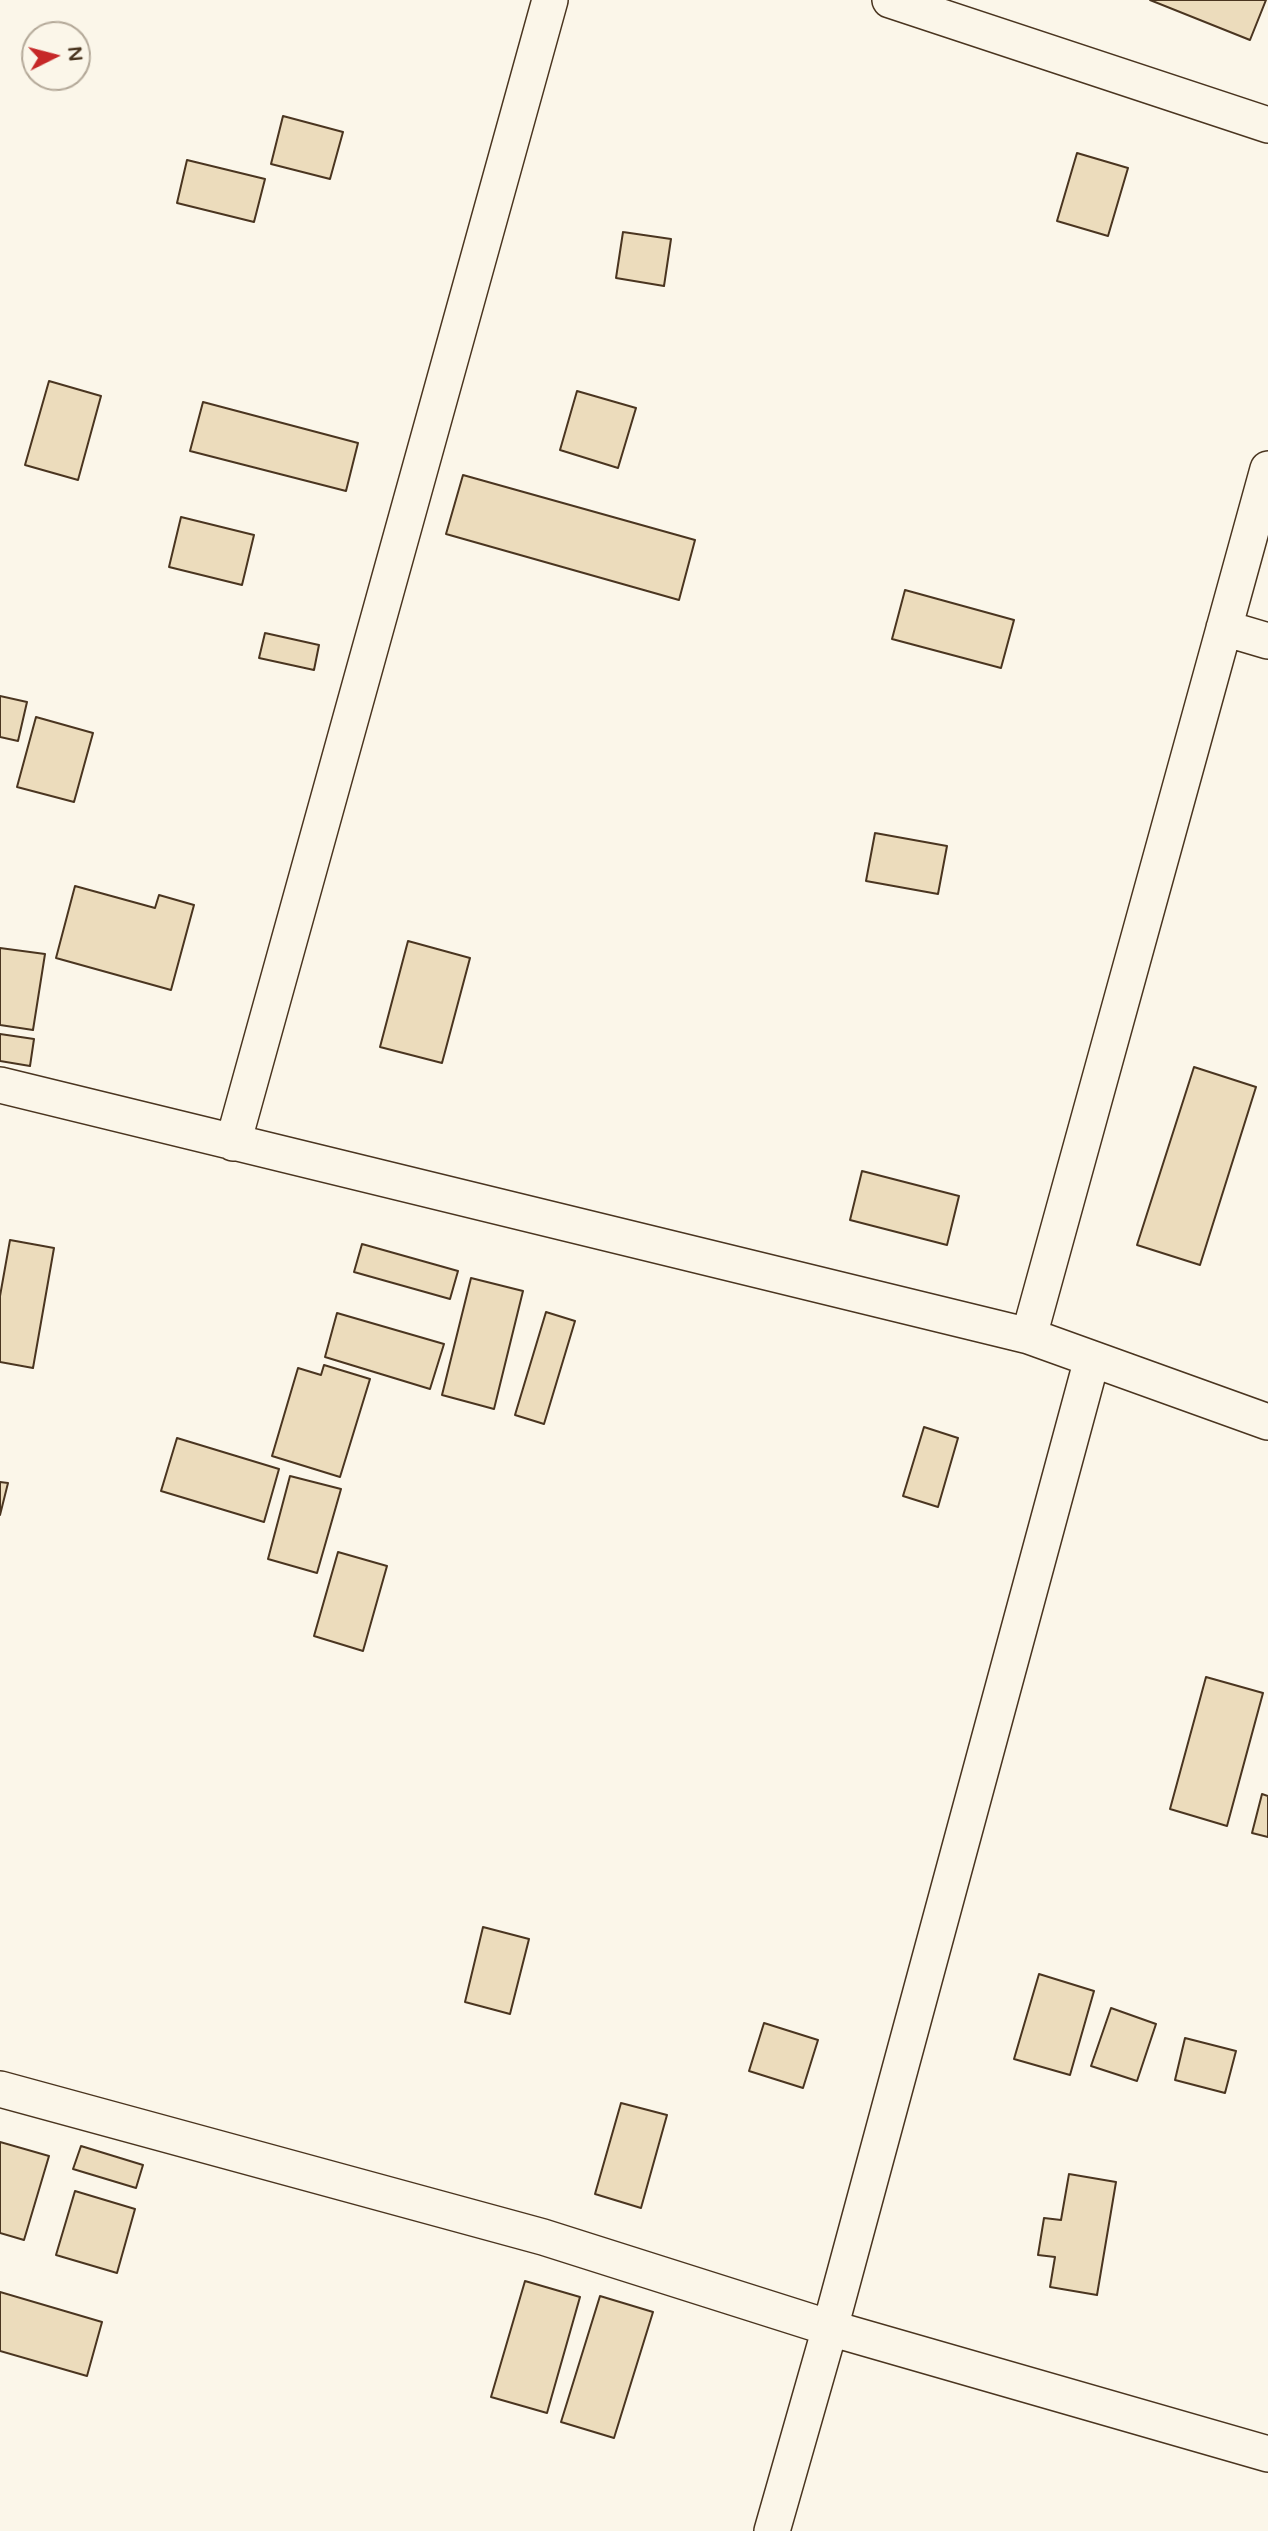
<!DOCTYPE html>
<style>
body{margin:0}
#map{position:relative;width:1268px;height:2531px;overflow:hidden;background:#fbf6e9;font-family:"Varela Round",sans-serif}
canvas{display:block}
.north{position:absolute;left:21px;top:21px;width:70px;height:70px;box-sizing:border-box;background:#fbf6e9;border:2px solid #b4a999;border-radius:50%;rotate:84deg;font-size:19px;font-weight:700;line-height:28px;text-align:center;color:#4a3520}
.north::after{content:'';display:block;margin:auto;width:24px;height:32px;background:#c62828;clip-path:polygon(50% 0,100% 100%,50% 72%,0 100%)}
</style>
<div id="map">
<canvas width="1268" height="2531"></canvas>
<div class="north">N</div>
</div>
<script>
const c = document.querySelector('canvas').getContext('2d');
c.lineJoin = 'round';
function fill(path, color) {
  c.fillStyle = color;
  c.fill(path, 'evenodd');
}
function poly(rows) {
  const path = new Path2D();
  for (const r of rows) {
    path.moveTo(r[0], r[1]);
    for (let i = 2; i < r.length; i += 2) path.lineTo(r[i], r[i + 1]);
  }
  return path;
}
function trace(path, color, width, dash) {
  c.strokeStyle = color;
  c.lineWidth = width;
  c.lineCap = dash ? 'butt' : 'round';
  c.setLineDash(dash || []);
  c.stroke(path);
}
const building = poly([
 [1150,0,1266,0,1250,40,1150,0],
 [283,116,343,132,330,179,271,164,283,116],
 [1077,153,1128,168,1108,236,1057,221,1077,153],
 [187,160,265,179,254,222,177,203,187,160],
 [623,232,671,239,664,286,616,278,623,232],
 [49,381,101,396,78,480,25,465,49,381],
 [577,391,636,408,618,468,560,450,577,391],
 [203,402,358,443,346,491,190,451,203,402],
 [463,475,695,540,679,600,446,534,463,475],
 [181,517,254,535,242,585,169,567,181,517],
 [905,590,1014,620,1001,668,892,639,905,590],
 [265,633,319,645,314,670,259,658,265,633],
 [0,696,27,702,18,741,0,737,0,696],
 [36,717,93,733,74,802,17,787,36,717],
 [875,833,947,846,938,894,866,881,875,833],
 [75,886,155,908,159,895,194,905,171,990,56,958,75,886],
 [408,941,470,958,442,1063,380,1047,408,941],
 [0,948,45,954,33,1030,0,1025,0,948],
 [0,1034,34,1039,30,1066,0,1061,0,1034],
 [1194,1067,1256,1087,1200,1265,1137,1245,1194,1067],
 [862,1171,959,1196,947,1245,850,1220,862,1171],
 [10,1240,54,1248,33,1368,0,1362,0,1296,10,1240],
 [362,1244,458,1271,450,1299,354,1272,362,1244],
 [471,1278,523,1291,494,1409,442,1395,471,1278],
 [546,1312,575,1321,544,1424,515,1415,546,1312],
 [337,1313,444,1344,430,1389,325,1357,337,1313],
 [324,1365,370,1379,340,1477,272,1456,298,1368,321,1375,324,1365],
 [924,1427,958,1438,938,1507,903,1496,924,1427],
 [177,1438,279,1469,264,1522,161,1491,177,1438],
 [290,1476,341,1489,317,1573,268,1559,290,1476],
 [0,1482,8,1483,0,1515,0,1482],
 [338,1552,387,1566,363,1651,314,1636,338,1552],
 [1206,1677,1263,1693,1227,1826,1170,1809,1206,1677],
 [1262,1794,1268,1796,1268,1837,1252,1833,1262,1794],
 [483,1927,529,1939,510,2014,465,2002,483,1927],
 [1039,1974,1094,1991,1070,2075,1014,2059,1039,1974],
 [1111,2008,1156,2024,1137,2081,1091,2066,1111,2008],
 [764,2023,818,2040,803,2088,749,2071,764,2023],
 [1185,2038,1236,2051,1225,2093,1175,2080,1185,2038],
 [621,2103,667,2115,641,2208,595,2194,621,2103],
 [0,2142,49,2156,24,2240,0,2233,0,2142],
 [81,2146,143,2165,136,2188,73,2169,81,2146],
 [1069,2174,1116,2182,1097,2295,1050,2287,1055,2257,1038,2255,1044,2218,1061,2220,1069,2174],
 [75,2191,135,2209,117,2273,56,2255,75,2191],
 [525,2281,580,2297,547,2413,491,2397,525,2281],
 [0,2292,102,2322,87,2376,0,2351,0,2292],
 [600,2296,653,2312,614,2438,561,2422,600,2296]
]);
fill(building, '#ecdcbc');
trace(building, '#4a3520', 2);
const street = poly([
 [890,0,1268,125],
 [1224,628,1268,641],
 [0,1085,1029,1336,1268,1422],
 [233,1143,550,0],
 [1029,1336,1268,469],
 [0,2089,543,2237,830,2328,1268,2454],
 [772,2531,830,2328,1092,1359]
]);
trace(street, '#4a3520', 38);
trace(street, '#fbf6e9', 35);
</script>
